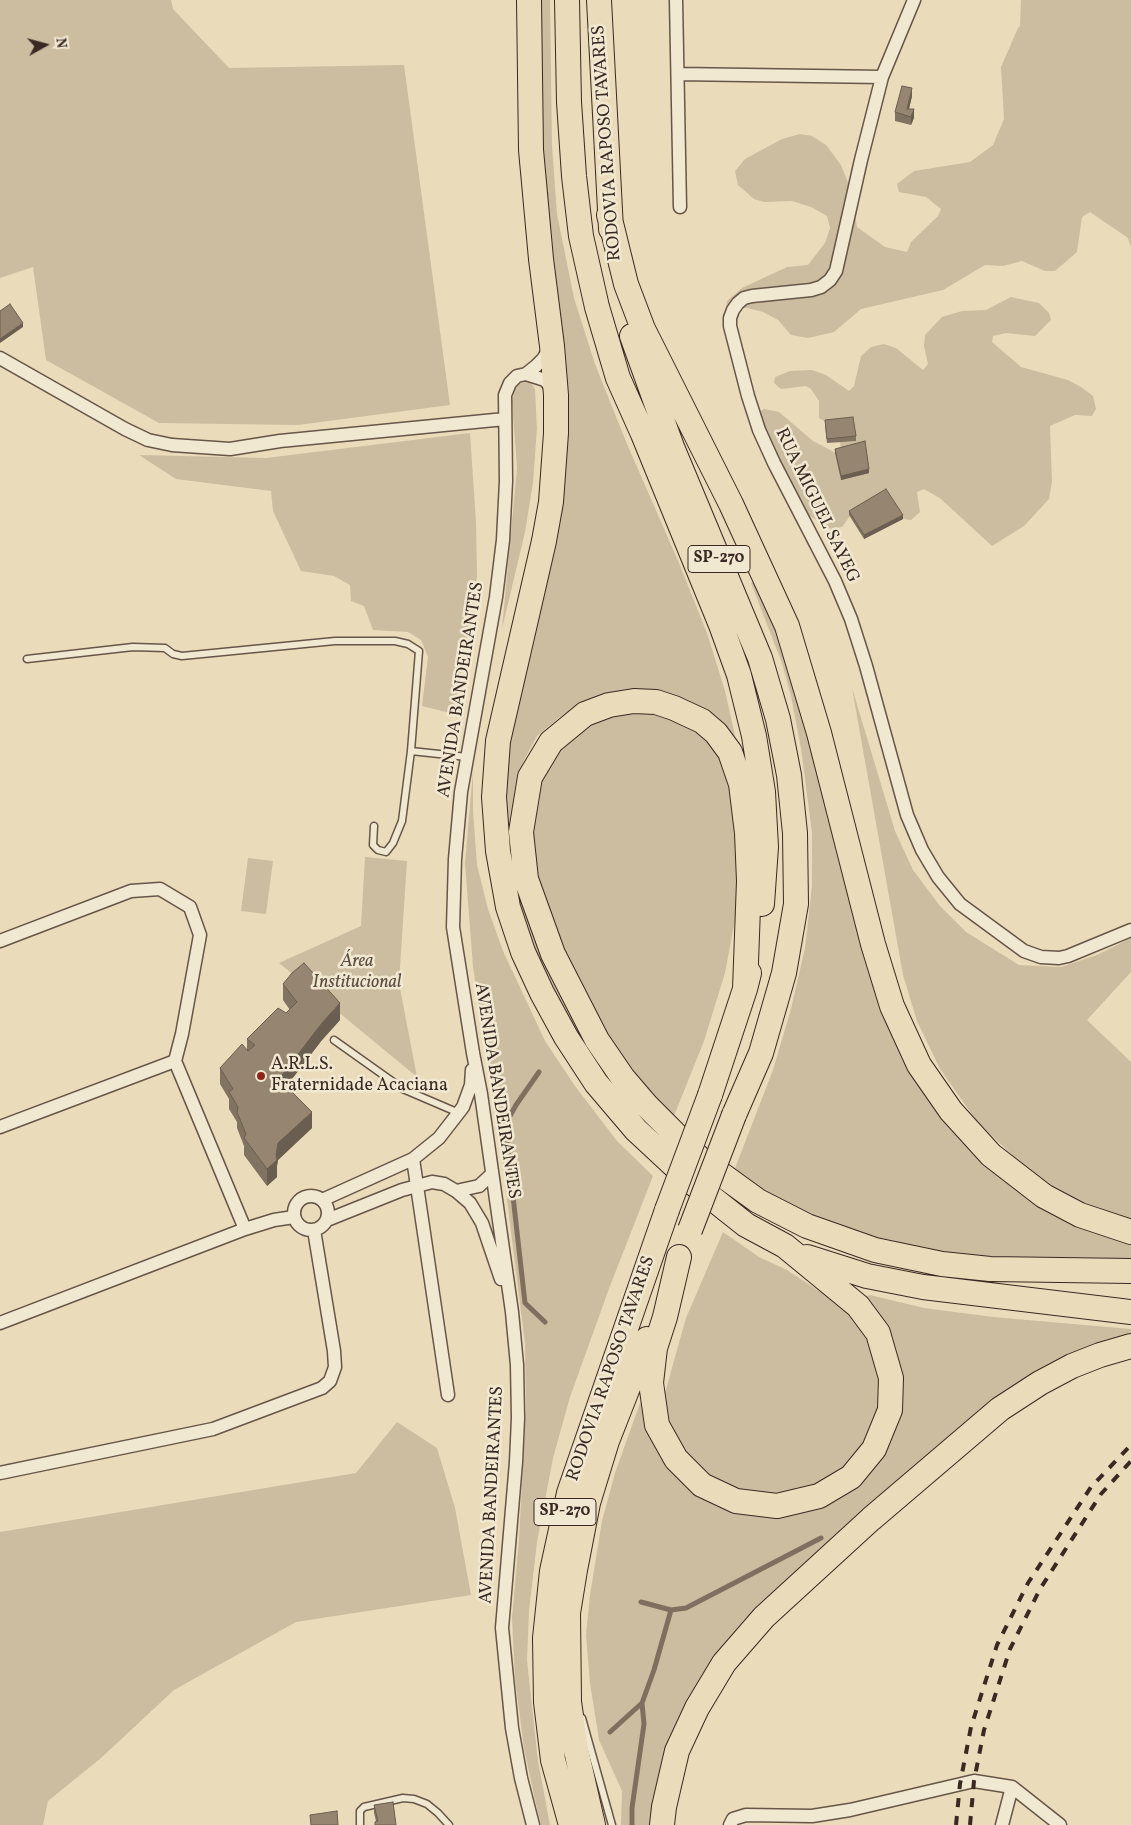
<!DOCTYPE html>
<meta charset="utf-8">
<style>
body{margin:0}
#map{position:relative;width:1131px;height:1825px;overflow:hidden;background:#eadbba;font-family:Vollkorn,serif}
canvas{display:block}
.north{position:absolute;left:20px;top:20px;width:50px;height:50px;-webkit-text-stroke:4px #f1e8d2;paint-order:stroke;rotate:83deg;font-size:14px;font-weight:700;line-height:20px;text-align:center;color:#3a2922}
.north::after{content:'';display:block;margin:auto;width:18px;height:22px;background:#3a2922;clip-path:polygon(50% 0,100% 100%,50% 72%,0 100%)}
</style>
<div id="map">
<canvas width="1131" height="1825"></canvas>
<div class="north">N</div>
</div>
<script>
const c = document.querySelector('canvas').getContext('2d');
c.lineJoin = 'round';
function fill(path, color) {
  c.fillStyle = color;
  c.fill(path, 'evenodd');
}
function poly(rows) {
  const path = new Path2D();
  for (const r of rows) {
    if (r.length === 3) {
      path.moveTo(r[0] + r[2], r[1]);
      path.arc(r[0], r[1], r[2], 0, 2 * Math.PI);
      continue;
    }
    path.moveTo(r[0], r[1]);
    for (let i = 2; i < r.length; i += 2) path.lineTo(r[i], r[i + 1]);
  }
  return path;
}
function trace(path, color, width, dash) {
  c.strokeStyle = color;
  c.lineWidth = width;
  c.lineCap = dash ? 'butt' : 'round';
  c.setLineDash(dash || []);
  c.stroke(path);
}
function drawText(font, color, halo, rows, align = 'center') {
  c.font = font + ' Vollkorn,serif';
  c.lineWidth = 5;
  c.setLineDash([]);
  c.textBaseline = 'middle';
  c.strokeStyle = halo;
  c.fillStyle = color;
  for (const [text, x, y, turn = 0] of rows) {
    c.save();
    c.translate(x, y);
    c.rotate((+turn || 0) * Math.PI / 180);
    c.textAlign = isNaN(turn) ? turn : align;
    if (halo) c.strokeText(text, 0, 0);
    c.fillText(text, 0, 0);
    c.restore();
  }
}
fill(poly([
 [0,0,171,0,173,9,229,68,404,65,450,405,298,425,159,423,46,360,33,267,0,278],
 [540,0,550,0,552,146,557,214,574,298,595,364,627,444,679,563,707,633,725,691,738,749,614,694,584,701,560,717,537,736,523,762,516,792,521,887,663,1131,656,1143,611,1094,533,957,507,870,503,772,555,514,540,153],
 [1021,0,1131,0,1131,247,1128,238,1090,212,1082,217,1077,252,1055,271,1045,271,1022,261,1003,266,985,265,943,290,861,309,834,332,808,338,791,335,778,320,763,312,747,308,726,309,727,301,742,288,787,267,808,265,825,243,830,228,827,216,811,207,792,201,764,202,754,199,738,185,735,171,745,159,782,139,800,134,812,136,826,145,841,165,851,190,857,227,885,247,907,252,911,242,938,216,941,209,926,197,899,192,897,184,914,171,970,162,993,145,1004,119,1001,67,1018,28,1020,26],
 [1011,297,1039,303,1049,313,1051,320,1035,336,1006,333,993,336,992,342,1021,367,1068,380,1081,387,1093,396,1096,409,1092,416,1075,415,1050,426,1052,482,1049,499,1024,526,992,546,941,499,924,489,917,492,920,512,911,520,853,512,842,527,831,529,795,507,780,490,763,456,755,427,756,414,764,409,779,412,813,441,836,453,841,449,840,442,831,425,819,418,819,401,811,389,806,386,781,389,774,383,775,377,790,371,812,370,826,375,849,391,854,386,861,356,871,347,884,344,896,348,923,370,928,364,924,346,925,335,942,317,962,311,986,310],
 [526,382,531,383,535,389,537,428,533,483,525,532,502,629,517,468,512,401,515,390,519,384],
 [470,433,476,522,477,577,454,714,422,706,428,657,421,640,408,632,373,630,364,606,351,601,350,585,334,576,301,571,273,511,271,491,176,479,139,455,266,458],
 [757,582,795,678,845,874,944,1118,1131,1243,1131,1259,993,1261,899,1248,804,1217,732,1176,773,1070,791,1009,805,948,812,886,812,833,801,748,791,696,782,663,751,583],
 [852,688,895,831,913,870,940,906,966,932,1019,965,1061,967,1097,955,1131,938,1131,972,1087,1020,1131,1062,1131,1221,1106,1213,1054,1188,1023,1165,978,1123,940,1069,917,1021,903,975],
 [644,710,696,728,713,746,727,772,733,801,738,853,736,914,725,973,704,1041,672,1121,597,1027,552,930,534,863,532,815,544,769,572,732,591,719],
 [473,771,473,811,477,865,488,909,503,951,545,1041,575,1086,617,1141,653,1176,610,1286,570,1397,553,1458,537,1542,529,1611,527,1660,538,1761,550,1825,541,1825,535,1800,524,1748,515,1679,512,1618,519,1539,526,1408,525,1344,499,1135,473,967,465,863],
 [365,857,407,861,399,983,417,1077,279,963,361,926],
 [248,858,273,861,266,914,241,911],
 [723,1232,759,1257,787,1270,851,1312,868,1335,878,1366,880,1394,875,1424,862,1453,841,1474,814,1490,783,1497,749,1496,712,1483,670,1437,661,1407,686,1318],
 [870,1295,924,1308,993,1317,1131,1329,1131,1338,1091,1349,745,1629,655,1825,621,1825,622,1791,599,1740,590,1683,586,1635,590,1595,602,1521,615,1473,644,1392,689,1486,817,1504,891,1433,887,1327,874,1307,864,1297],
 [397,1422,437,1448,455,1508,471,1595,296,1622,174,1690,101,1758,48,1801,43,1825,0,1825,0,1532,356,1473]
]), '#ccbda0');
trace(poly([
 [539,1072,516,1105,505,1125,525,1303,545,1322],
 [641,1602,671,1610,686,1608,821,1538],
 [610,1732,642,1703],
 [632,1825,632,1808,644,1724,642,1703,654,1670,671,1610]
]), '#806f5e', 5);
const lane = poly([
 [27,659,133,647,165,648,173,654,182,656,335,641,395,641,408,644,419,651,411,751,402,821,393,843,386,852,378,850,373,845,374,826],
 [411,751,467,757],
 [334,1040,403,1089,459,1113],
 [582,1718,612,1825],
 [360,1825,360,1811,364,1807,403,1798,414,1799,427,1804,438,1813,449,1825]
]);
const street = poly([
 [676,0,680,207],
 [914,0,882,77,861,160,836,271,830,280,821,287,811,290,752,296,744,298,738,303,733,310,730,318,730,326,748,396,759,430,774,463,835,581,851,619,866,666,907,815,922,850,938,877,960,904,1024,951,1041,957,1059,958,1068,956,1131,930],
 [678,74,882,77],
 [0,358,125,429,148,440,172,445,230,449,280,441,505,419],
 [526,374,545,380,554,392],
 [0,941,131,891,160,889,190,907,200,935,182,1034,175,1061,245,1229],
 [0,1127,175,1061],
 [413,1159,448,1395],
 [456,1191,479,1186,492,1174],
 [311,1213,17],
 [322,1200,413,1159,439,1138,463,1107,471,1085,472,1070],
 [327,1220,402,1190,432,1182,444,1184,456,1191,470,1203,482,1223,501,1279],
 [0,1323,245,1229,274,1220,294,1217],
 [0,1473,213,1429,322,1388,330,1381,335,1367,334,1351,314,1230],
 [1012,1787,1060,1825],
 [533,1825,521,1778,512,1728,502,1628,516,1462,518,1418,517,1365,512,1312,481,1094,473,1053,453,927,455,859,461,792,496,597,503,540,506,481,505,395,510,383,517,376,526,374,536,366,543,359,550,348],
 [730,1825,733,1819,746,1815,812,1816,850,1810,974,1781,1012,1787],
 [1002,1825,1012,1787]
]);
const highway = poly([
 [529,0,531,150,541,259,552,346,556,395,556,433,551,502,544,541,498,741,494,797,498,851,508,907,523,952,542,993,566,1037,596,1083,636,1130,693,1183,746,1225,785,1246,858,1306,878,1333,891,1378,890,1410,874,1449,851,1477,819,1496,777,1506,736,1501,702,1485,676,1459,657,1425,651,1383,655,1348,665,1317,679,1257],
 [567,0,569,102,574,176,581,236,597,307,618,378,643,434,721,625,739,675,754,736,763,792,766,847,762,904],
 [599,0,611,229],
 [609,215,626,284,643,329,731,504,787,626,819,733,873,944,892,1006,919,1065,951,1111,991,1155,1044,1196,1080,1215,1131,1232],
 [632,336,672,447,760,658,778,719,789,775,795,833,796,904,784,973,761,1053,734,1115],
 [745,989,749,881,747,833,741,784,730,752,716,733,702,721,674,708,656,702,634,701,609,705,585,714,551,742,530,777,521,832,526,879,553,954,597,1040,623,1078,647,1106,700,1159,758,1201,807,1226,875,1250,942,1264,990,1269,1131,1271],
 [710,1095,745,989,749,973],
 [807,1257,867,1276,923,1287,1131,1312],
 [571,1825,553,1760,546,1702,545,1638,552,1571,569,1493,667,1210],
 [593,1825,576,1750,569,1702,568,1613,575,1570,588,1503,607,1441,647,1339],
 [662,1825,664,1807,677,1751,697,1708,724,1663,764,1617,871,1519,1000,1409,1040,1383,1072,1366,1100,1355,1131,1346]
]);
trace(lane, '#665648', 9);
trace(street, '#665648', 15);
trace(highway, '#3a2922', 26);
trace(lane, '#f1e8d2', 6);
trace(street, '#f1e8d2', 12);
trace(highway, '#eadbba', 24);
trace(poly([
 [956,1825,960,1784,971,1727,997,1645,1028,1583,1091,1487,1131,1445],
 [970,1825,974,1781,984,1730,1010,1649,1040,1589,1101,1494,1131,1461]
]), '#3a2922', 4, [9, 9]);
const highwayBridge = poly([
 [667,1210,710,1095],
 [690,1230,734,1115]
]);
trace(highwayBridge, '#3a2922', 26, []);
trace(highwayBridge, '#eadbba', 24);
fill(poly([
 [912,96,909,109,914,118,911,125,895,121,895,112],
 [825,425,856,436,856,441,827,443],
 [835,449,869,473,841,480,835,453],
 [849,511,903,519,864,539,849,515],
 [283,984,340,1020,322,1040,286,1086,312,1128,278,1160,277,1166,277,1177,267,1186,244,1155,244,1146,237,1128,237,1122,229,1109,229,1099,220,1084,220,1068,247,1050,247,1039,286,1013,290,1010,283,1000],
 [374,1805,396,1825,375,1825,375,1822,376,1821,374,1813]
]), '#817361');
fill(poly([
 [912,88,912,96,907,117,907,109],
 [914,109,914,118,911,125,911,117],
 [23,323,23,327,0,343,0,339],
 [869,469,869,473,841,480,841,476],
 [903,515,903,519,864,539,864,535],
 [340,1003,340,1020,322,1040,279,1096,279,1079,322,1023],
 [312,1112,312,1128,278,1160,277,1166,277,1177,267,1186,267,1169,276,1155,278,1143]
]), '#695e4f');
const building = poly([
 [902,86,912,88,907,109,914,109,911,117,895,112,902,86],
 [10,304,23,323,0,339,0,311,10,304],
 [853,417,856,436,827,439,825,420,853,417],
 [865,441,869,469,841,476,835,449,865,441],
 [886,489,903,515,864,535,849,511,886,489],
 [304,963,340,1003,322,1023,279,1079,312,1112,278,1143,276,1155,277,1160,267,1169,244,1138,246,1134,237,1112,238,1107,229,1092,233,1089,220,1068,242,1044,248,1051,255,1045,247,1039,278,1008,286,1013,297,1002,283,984,292,973,304,963],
 [393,1802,396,1825,375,1825,375,1822,378,1821,374,1805,393,1802],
 [337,1811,338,1825,311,1825,310,1815,337,1811]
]);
fill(building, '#968671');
trace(building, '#695e4f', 1);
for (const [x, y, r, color] of [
 [261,1076,5,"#8f2418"]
]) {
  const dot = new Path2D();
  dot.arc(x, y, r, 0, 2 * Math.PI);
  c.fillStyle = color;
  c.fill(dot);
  trace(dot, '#f1e8d2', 2);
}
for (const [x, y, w] of [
 [719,559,62],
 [565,1512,62]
]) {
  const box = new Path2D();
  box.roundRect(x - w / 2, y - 13.5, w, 27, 4);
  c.fillStyle = '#f1e8d2';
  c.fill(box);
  trace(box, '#3a2922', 1);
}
drawText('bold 16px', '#3a2922', null, [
 ["SP-270",719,559],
 ["SP-270",565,1512]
]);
drawText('18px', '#3a2922', '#f1e8d2', [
 ["RODOVIA RAPOSO TAVARES",608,143,-94],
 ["RUA MIGUEL SAYEG",816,506,64],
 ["AVENIDA BANDEIRANTES",462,690,-81],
 ["AVENIDA BANDEIRANTES",496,1091,81],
 ["RODOVIA RAPOSO TAVARES",612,1369,-71],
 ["AVENIDA BANDEIRANTES",493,1495,-87]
]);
drawText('italic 18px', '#5e4e42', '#f1e8d2', [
 ["Área",357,963],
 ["Institucional",357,984]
]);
drawText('18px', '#3a2922', '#f1e8d2', [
 ["A.R.L.S.",271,1066],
 ["Fraternidade Acaciana",271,1087]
], 'left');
</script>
